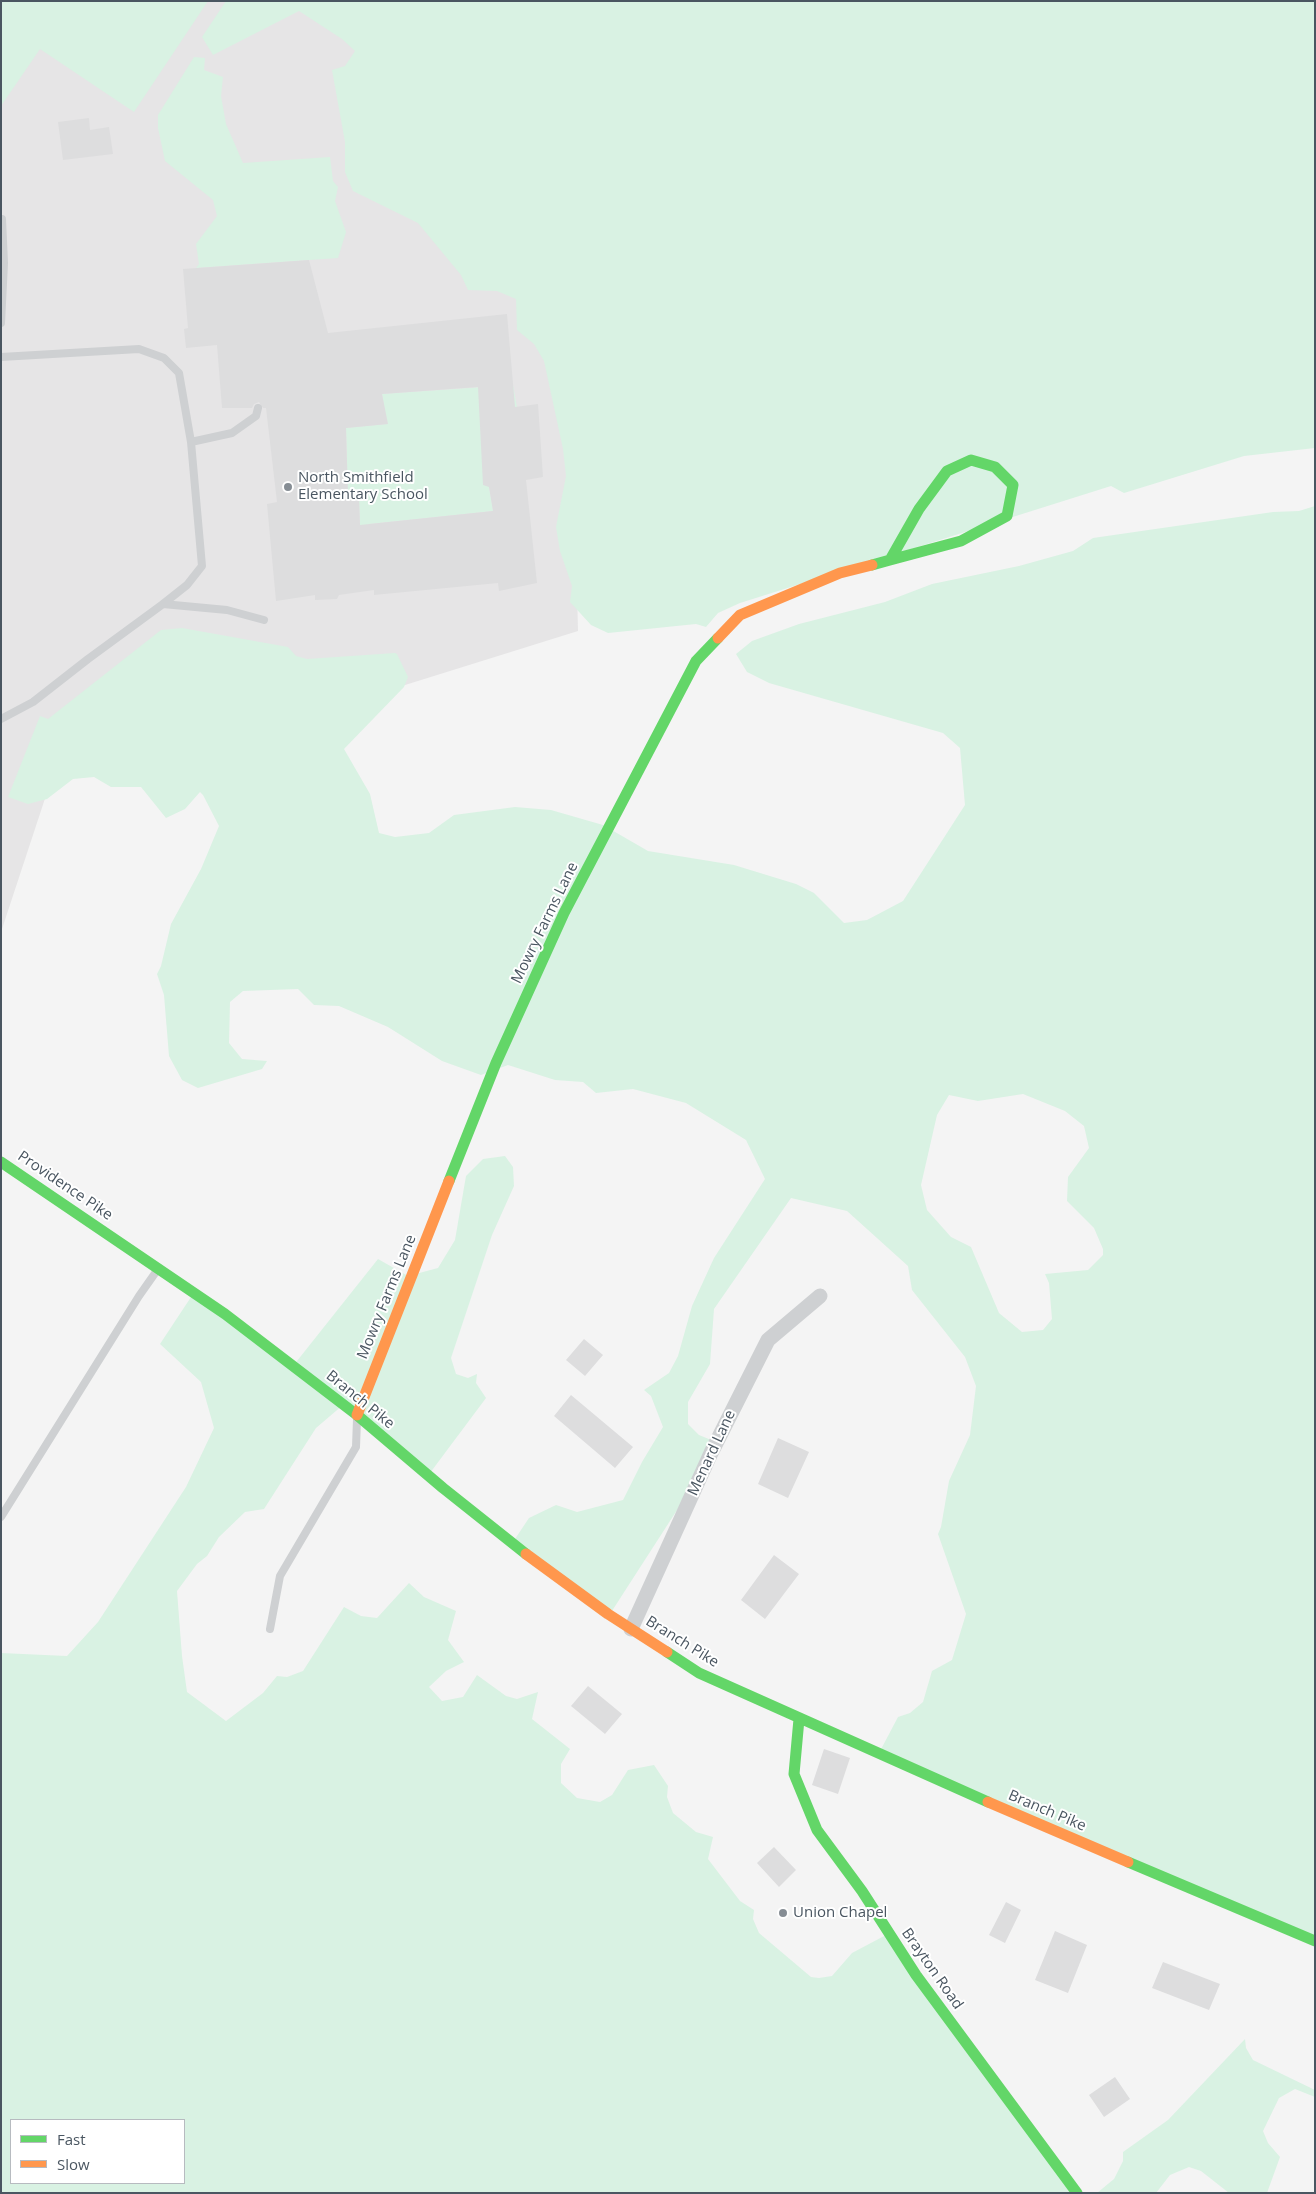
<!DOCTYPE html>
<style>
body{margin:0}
#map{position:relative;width:1316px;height:2194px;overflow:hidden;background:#f4f4f4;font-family:"Open Sans",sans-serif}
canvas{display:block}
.frame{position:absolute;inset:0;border:2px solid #4a5661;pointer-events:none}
.legend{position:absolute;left:10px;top:2119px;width:175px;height:65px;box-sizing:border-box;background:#fff;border:1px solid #b7bbc0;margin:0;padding:6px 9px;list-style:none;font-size:15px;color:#4a5661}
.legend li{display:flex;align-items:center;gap:10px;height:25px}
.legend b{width:25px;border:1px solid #b7bbc0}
</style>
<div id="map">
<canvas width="1316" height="2194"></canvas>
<div class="frame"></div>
<ul class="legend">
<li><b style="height:6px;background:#63d668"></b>Fast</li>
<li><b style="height:6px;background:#ff974d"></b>Slow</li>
</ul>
</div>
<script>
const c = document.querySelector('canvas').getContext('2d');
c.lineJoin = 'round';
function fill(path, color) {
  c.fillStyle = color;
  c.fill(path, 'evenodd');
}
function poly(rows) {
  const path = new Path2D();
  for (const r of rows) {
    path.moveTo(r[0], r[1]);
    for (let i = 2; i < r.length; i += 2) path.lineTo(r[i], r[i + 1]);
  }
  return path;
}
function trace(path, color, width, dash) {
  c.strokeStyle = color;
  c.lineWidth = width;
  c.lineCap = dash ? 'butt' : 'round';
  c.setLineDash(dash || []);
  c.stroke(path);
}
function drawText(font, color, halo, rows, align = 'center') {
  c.font = font + ' "Open Sans",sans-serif';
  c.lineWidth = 4;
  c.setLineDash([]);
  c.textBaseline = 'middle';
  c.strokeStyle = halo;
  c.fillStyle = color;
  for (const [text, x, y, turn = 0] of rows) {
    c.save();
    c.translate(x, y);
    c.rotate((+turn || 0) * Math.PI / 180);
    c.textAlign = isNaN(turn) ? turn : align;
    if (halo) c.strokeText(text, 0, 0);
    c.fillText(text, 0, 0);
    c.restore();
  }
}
fill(poly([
 [1,1,356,1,571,342,578,631,213,745,61,750,1,932]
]), '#e6e5e6');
fill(poly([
 [1,1,208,1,134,112,40,49,1,106],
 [226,1,1315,1,1315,448,1244,456,1124,493,1111,486,740,603,718,613,706,627,696,624,608,633,591,625,570,602,572,586,560,551,556,527,566,476,563,449,544,361,534,344,517,330,516,299,497,291,468,290,461,275,418,223,353,191,345,172,345,142,332,70,345,66,355,51,342,39,299,11,213,55,202,37],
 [194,57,205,58,204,70,223,77,221,96,226,124,243,163,330,157,333,181,338,187,335,201,346,232,338,258,196,268,199,264,196,244,217,216,213,200,165,161,158,128,158,115],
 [513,385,517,407,489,487,493,511,369,524,361,554,359,499,348,497,346,428,387,424,382,394],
 [1315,506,1315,1941,879,1753,898,1717,910,1713,923,1702,932,1671,952,1660,966,1614,938,1534,941,1527,949,1481,970,1435,976,1386,965,1357,912,1290,908,1266,847,1211,791,1198,714,1309,710,1364,688,1402,688,1424,699,1435,716,1442,679,1507,610,1614,513,1542,529,1518,556,1505,577,1512,623,1500,642,1462,663,1427,651,1396,644,1390,669,1373,678,1356,692,1306,714,1258,765,1179,746,1140,686,1103,633,1089,596,1093,583,1082,555,1080,508,1065,481,1075,442,1061,388,1027,339,1006,314,1005,298,989,243,991,230,1002,229,1043,242,1059,267,1061,262,1069,198,1088,182,1080,169,1056,164,995,157,974,161,966,171,924,201,869,219,826,203,795,200,792,185,809,166,818,141,787,111,787,94,777,73,779,47,799,28,804,8,797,40,716,48,719,161,630,182,628,288,647,296,656,307,659,395,653,397,654,408,677,404,687,344,749,370,794,379,833,395,837,429,833,454,815,515,807,551,810,603,825,648,851,734,865,796,884,814,893,844,923,867,920,903,901,965,805,960,748,943,733,769,683,747,672,736,654,752,641,799,624,885,602,932,584,1019,566,1073,551,1093,538,1273,512,1299,511],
 [1023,1094,1065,1111,1084,1126,1089,1148,1068,1177,1067,1201,1094,1228,1103,1249,1103,1255,1088,1270,1045,1274,1049,1283,1052,1319,1043,1330,1022,1332,999,1313,971,1247,951,1237,927,1210,921,1185,937,1115,949,1095,978,1101],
 [505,1156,513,1167,514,1186,492,1235,451,1358,456,1374,468,1378,477,1374,476,1383,486,1398,430,1473,343,1405,316,1428,264,1509,245,1512,219,1537,207,1556,197,1564,177,1591,182,1656,187,1692,226,1721,263,1693,277,1676,287,1677,303,1671,344,1607,361,1616,377,1618,409,1583,424,1597,456,1611,448,1640,464,1662,446,1671,429,1687,442,1701,463,1697,477,1675,506,1696,517,1699,538,1692,532,1719,570,1749,561,1764,561,1783,577,1798,600,1802,612,1795,628,1770,654,1765,668,1786,667,1797,673,1813,696,1832,713,1837,708,1859,740,1901,754,1910,753,1919,759,1933,811,1977,819,1978,832,1976,852,1953,886,1935,1077,2193,1,2193,1,1653,67,1656,98,1622,186,1487,214,1428,201,1382,160,1344,193,1294,293,1366,378,1259,408,1276,438,1268,455,1240,466,1176,483,1159],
 [11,2120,184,2120,184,2183,11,2183],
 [1245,2039,1246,2048,1253,2060,1315,2090,1315,2097,1295,2089,1279,2098,1263,2131,1268,2143,1280,2157,1267,2193,1229,2193,1201,2171,1189,2167,1170,2175,1156,2193,1097,2193,1114,2179,1123,2161,1123,2152,1168,2120]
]), '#d9f2e3');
fill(poly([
 [89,118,90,130,109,127,113,154,63,160,58,122],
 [309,260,328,333,507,314,515,407,538,404,543,477,526,480,537,583,499,591,498,583,374,595,374,590,339,595,337,599,315,600,315,595,276,601,267,504,277,502,266,408,263,408,259,402,254,404,252,408,222,408,217,345,186,348,184,329,188,328,183,269],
 [478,387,483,485,489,487,493,511,360,525,359,498,348,497,346,428,388,424,382,394],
 [584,1339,603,1355,585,1376,566,1360],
 [571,1395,633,1447,615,1468,554,1416],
 [778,1438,809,1452,788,1498,758,1484],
 [774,1555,799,1574,765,1619,741,1600],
 [588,1686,622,1714,605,1734,571,1706],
 [824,1749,850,1758,838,1794,812,1785],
 [774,1847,796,1870,779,1887,757,1863],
 [1006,1902,1021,1910,1005,1943,989,1935],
 [1055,1931,1087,1945,1068,1993,1035,1980],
 [1163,1962,1220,1984,1209,2010,1152,1988],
 [1115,2077,1130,2099,1104,2117,1089,2095]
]), '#ddddde');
trace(poly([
 [1,323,4,263,2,219],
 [1,357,139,349,164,358,179,373,191,442,232,433,256,416,258,408],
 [163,604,227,610,264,620],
 [1,719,33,702,88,659,163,604,187,585,202,566,191,442],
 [1,1517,139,1296,158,1269],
 [270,1629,280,1576,356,1447,357,1419]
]), '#ced0d2', 8);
trace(poly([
 [631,1629,711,1453,768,1340,820,1296]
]), '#ced0d2', 15);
trace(poly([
 [872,565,890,560,961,541,1007,516,1013,485,995,467,971,460,947,471,919,509,890,560],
 [1,1162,225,1314,357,1415,443,1488,526,1554],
 [449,1181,496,1063,564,913,696,661,718,638],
 [667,1652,699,1673,988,1802],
 [799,1719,794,1774,817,1830,862,1891,916,1975,1077,2193],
 [1128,1862,1315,1941]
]), '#63d668', 11);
trace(poly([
 [718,638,740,615,840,573,872,565],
 [357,1415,449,1181],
 [526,1554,608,1614,667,1652],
 [988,1802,1128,1862]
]), '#ff974d', 11);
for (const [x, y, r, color] of [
 [288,487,5,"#868d94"],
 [783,1913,5,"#868d94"]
]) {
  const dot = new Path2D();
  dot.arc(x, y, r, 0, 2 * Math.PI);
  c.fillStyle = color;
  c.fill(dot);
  trace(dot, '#fff', 2);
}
drawText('15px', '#4a5661', '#fff', [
 ["North Smithfield",298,478],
 ["Elementary School",298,495],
 ["Union Chapel",793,1913]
], 'left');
drawText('15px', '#4a5661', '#fff', [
 ["Mowry Farms Lane",545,923,-64],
 ["Providence Pike",65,1186,34],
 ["Mowry Farms Lane",387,1297,-68],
 ["Branch Pike",360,1400,39],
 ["Menard Lane",712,1453,-65],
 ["Branch Pike",682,1642,32],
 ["Branch Pike",1047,1811,23],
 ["Brayton Road",932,1969,55]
]);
</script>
